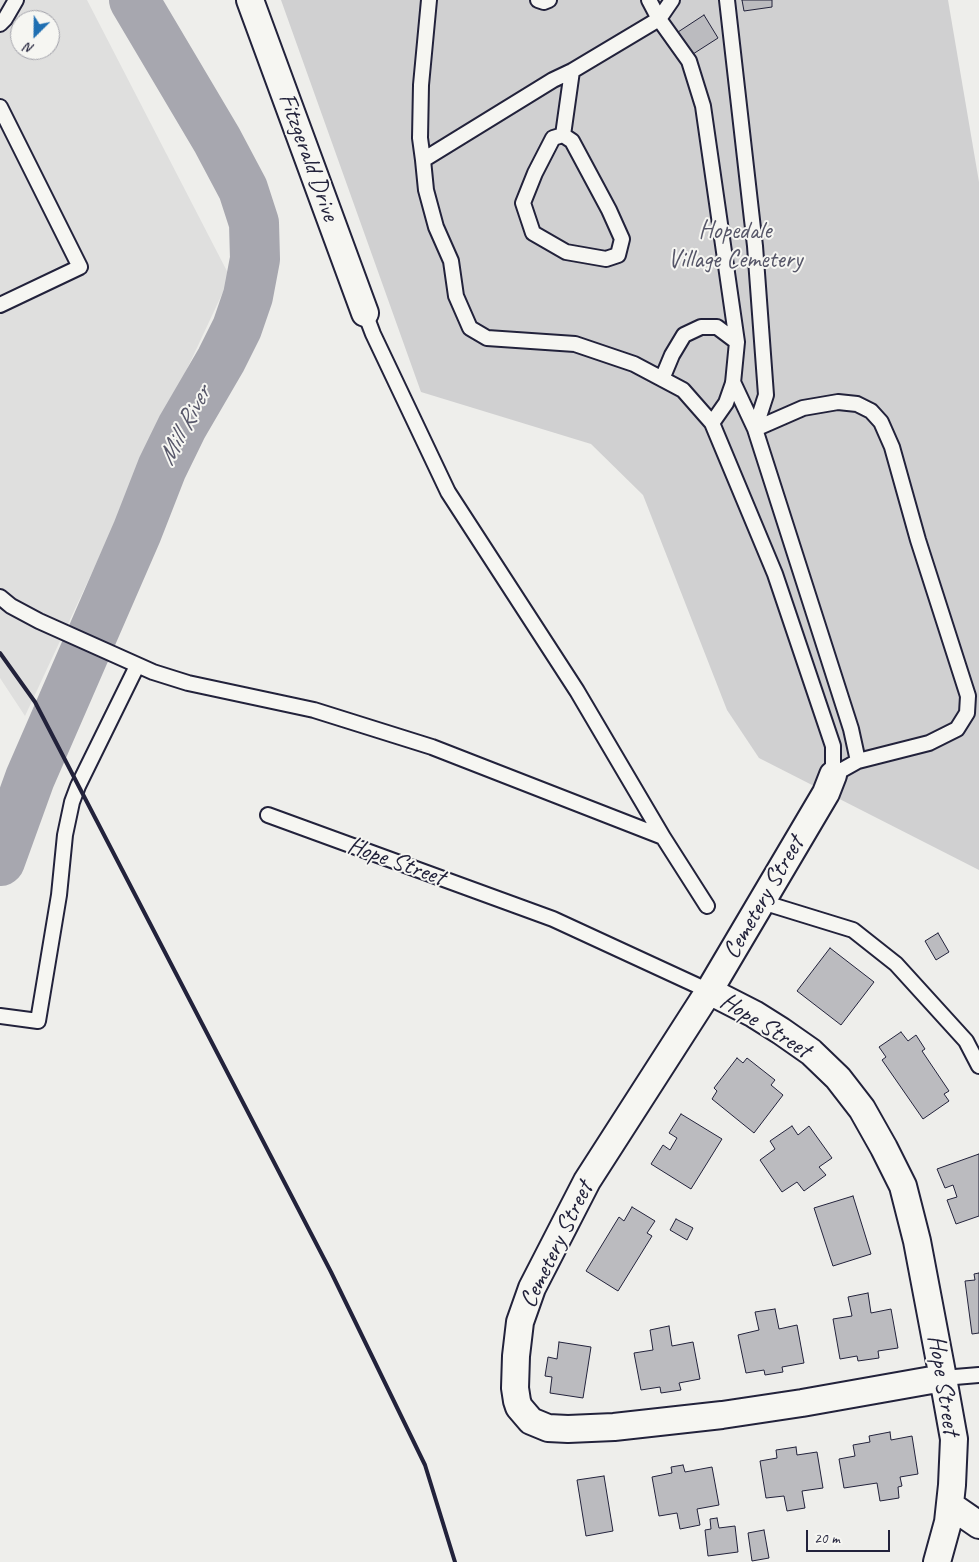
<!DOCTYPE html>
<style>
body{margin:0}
#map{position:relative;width:979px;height:1562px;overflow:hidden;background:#eeeeeb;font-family:Caveat,sans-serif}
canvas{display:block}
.north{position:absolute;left:10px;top:10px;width:50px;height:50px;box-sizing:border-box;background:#f6f6f2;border:1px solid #a1a1a9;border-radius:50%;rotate:203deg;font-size:14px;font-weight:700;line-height:20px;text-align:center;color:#22223b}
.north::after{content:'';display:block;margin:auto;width:18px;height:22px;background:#1f6fb2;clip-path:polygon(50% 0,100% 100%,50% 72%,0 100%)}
.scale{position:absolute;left:806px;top:1530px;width:84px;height:22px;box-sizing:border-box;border:2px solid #22223b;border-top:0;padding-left:6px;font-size:15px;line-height:18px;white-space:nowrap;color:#22223b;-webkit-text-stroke:4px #f6f6f2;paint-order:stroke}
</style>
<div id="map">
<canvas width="979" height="1562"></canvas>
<div class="north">N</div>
<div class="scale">20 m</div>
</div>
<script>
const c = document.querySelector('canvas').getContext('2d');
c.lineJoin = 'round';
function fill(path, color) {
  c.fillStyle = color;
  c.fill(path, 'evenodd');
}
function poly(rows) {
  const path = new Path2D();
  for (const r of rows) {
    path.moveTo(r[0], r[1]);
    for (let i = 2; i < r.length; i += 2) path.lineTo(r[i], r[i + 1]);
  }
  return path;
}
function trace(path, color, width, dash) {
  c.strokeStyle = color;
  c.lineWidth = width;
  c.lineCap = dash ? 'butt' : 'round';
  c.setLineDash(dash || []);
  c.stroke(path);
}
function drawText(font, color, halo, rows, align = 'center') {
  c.font = font + ' Caveat,sans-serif';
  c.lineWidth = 4;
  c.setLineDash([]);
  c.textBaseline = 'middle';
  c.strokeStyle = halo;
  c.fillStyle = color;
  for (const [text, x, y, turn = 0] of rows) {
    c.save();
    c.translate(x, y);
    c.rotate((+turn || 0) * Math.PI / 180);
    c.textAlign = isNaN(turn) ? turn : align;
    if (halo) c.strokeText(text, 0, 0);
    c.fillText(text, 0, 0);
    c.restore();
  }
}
fill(poly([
 [0,0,87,0,230,277,25,716,0,678],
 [20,20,50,20,50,50,20,50]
]), '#dfdfde');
fill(poly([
 [281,0,948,0,979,182,979,870,759,758,727,710,643,495,591,444,421,392]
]), '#d0d0d1');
trace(poly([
 [0,861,30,778,137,532,162,468,182,427,221,360,237,328,248,296,255,259,254,223,243,189,217,140,134,0]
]), '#a7a7af', 50);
const building = poly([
 [742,0,772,0,772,7,744,11,742,0],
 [704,15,718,38,693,54,678,32,704,15],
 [938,933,949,952,936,960,925,941,938,933],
 [830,948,874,982,841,1025,797,991,830,948],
 [901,1032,908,1041,916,1035,925,1049,922,1051,949,1091,944,1094,949,1101,923,1119,882,1060,886,1057,879,1047,901,1032],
 [737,1058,743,1063,747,1058,775,1080,771,1085,783,1095,754,1133,712,1099,717,1091,714,1088,737,1058],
 [681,1114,722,1139,691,1189,651,1164,663,1145,670,1150,677,1138,669,1133,681,1114],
 [792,1126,798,1135,809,1126,832,1158,819,1167,826,1175,804,1191,797,1182,782,1192,760,1160,775,1149,770,1141,792,1126],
 [979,1154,979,1216,956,1224,947,1200,957,1197,953,1185,945,1188,937,1169,979,1154],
 [853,1196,871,1254,833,1266,814,1208,853,1196],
 [632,1207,655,1221,647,1233,652,1236,618,1291,586,1271,619,1217,624,1221,632,1207],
 [676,1219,693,1228,687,1240,670,1230,676,1219],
 [979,1273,979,1333,972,1334,965,1281,975,1280,974,1274,979,1273],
 [868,1293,871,1313,891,1309,898,1348,878,1351,879,1358,858,1361,857,1356,840,1359,833,1319,852,1316,848,1297,868,1293],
 [775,1309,779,1329,797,1325,804,1363,782,1367,783,1372,765,1375,764,1370,746,1373,738,1335,759,1330,755,1312,775,1309],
 [669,1326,672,1346,693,1342,700,1379,679,1383,681,1390,661,1393,660,1387,641,1390,634,1353,653,1350,650,1330,669,1326],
 [559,1342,591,1347,583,1398,550,1393,552,1377,545,1376,548,1357,557,1359,559,1342],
 [890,1432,891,1440,912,1436,918,1474,900,1477,902,1486,898,1487,899,1498,880,1501,877,1483,844,1488,839,1459,855,1456,853,1445,870,1442,869,1436,890,1432],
 [796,1447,797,1455,817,1452,823,1488,802,1491,805,1508,787,1511,784,1496,766,1498,760,1461,777,1458,776,1450,796,1447],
 [683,1465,685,1472,712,1467,719,1505,697,1509,700,1525,680,1529,677,1513,659,1516,652,1477,672,1473,671,1467,683,1465],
 [604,1476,613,1531,586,1536,577,1480,604,1476],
 [717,1518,719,1528,735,1526,738,1552,708,1556,705,1530,711,1529,710,1519,717,1518],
 [764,1530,769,1558,752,1561,748,1533,764,1530]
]);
fill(building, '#bbbbbf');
trace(building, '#22223b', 1);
const service = poly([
 [429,0,421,85,420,138,423,160,553,80,572,71,659,19,672,0],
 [538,0,544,2,549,0],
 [649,0,659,19,689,61,703,106,737,342],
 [0,24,5,19,16,0],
 [0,107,80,267,0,305],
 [563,135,572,141,609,210,622,239,618,255,606,259,566,252,533,233,523,203,535,173,553,138,563,135],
 [563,135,572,71],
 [423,160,426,190,436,227,451,261,456,296,470,328,487,338,575,344,634,364,683,390,712,423,726,403,733,383,737,342,717,327,701,327,684,335,672,355,662,379],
 [365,313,373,334,448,492,577,691,663,837],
 [733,382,755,429,851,729,858,761],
 [712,423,775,574,833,746,833,775,858,761,929,743,957,729,967,713,968,696,918,540,892,447,881,422,871,411,857,404,838,402,803,408,755,429,766,395,755,246,727,0],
 [0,597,11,606,39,621,153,672,188,683,314,710,432,747,663,837,707,906],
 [268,815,553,919,709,991],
 [762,902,853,930,896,964,966,1041,979,1066],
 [0,1016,38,1021,59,895,65,835,72,802,78,786,137,666],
 [943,1378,979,1375]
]);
const minor = poly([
 [250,0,365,313],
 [833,775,826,793,709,991,587,1181,532,1288,520,1322,516,1356,515,1388,517,1401,519,1407,531,1421,548,1428,568,1429,614,1427,722,1415,802,1403,943,1378],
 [709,991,754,1014,781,1031,811,1052,838,1078,862,1109,884,1148,903,1186,917,1241,943,1378,954,1439,952,1485,948,1522,937,1562],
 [950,1505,979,1525]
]);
trace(service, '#22223b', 18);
trace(minor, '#22223b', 30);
trace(service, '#f6f6f2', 14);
trace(minor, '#f6f6f2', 26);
trace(poly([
 [0,653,35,702,331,1272,425,1465,455,1562]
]), '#22223b', 4);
drawText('25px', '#22223b', '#f6f6f2', [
 ["Fitzgerald Drive",308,157,70],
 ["Hope Street",396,862,20],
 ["Cemetery Street",764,898,-60],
 ["Hope Street",765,1026,32],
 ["Cemetery Street",557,1245,-64],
 ["Hope Street",943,1385,81]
]);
drawText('25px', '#565668', '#f6f6f2', [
 ["Hopedale",735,231],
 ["Village Cemetery",735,260]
]);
drawText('italic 26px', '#575769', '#f6f6f2', [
 ["Mill River",185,426,-62]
]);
</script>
